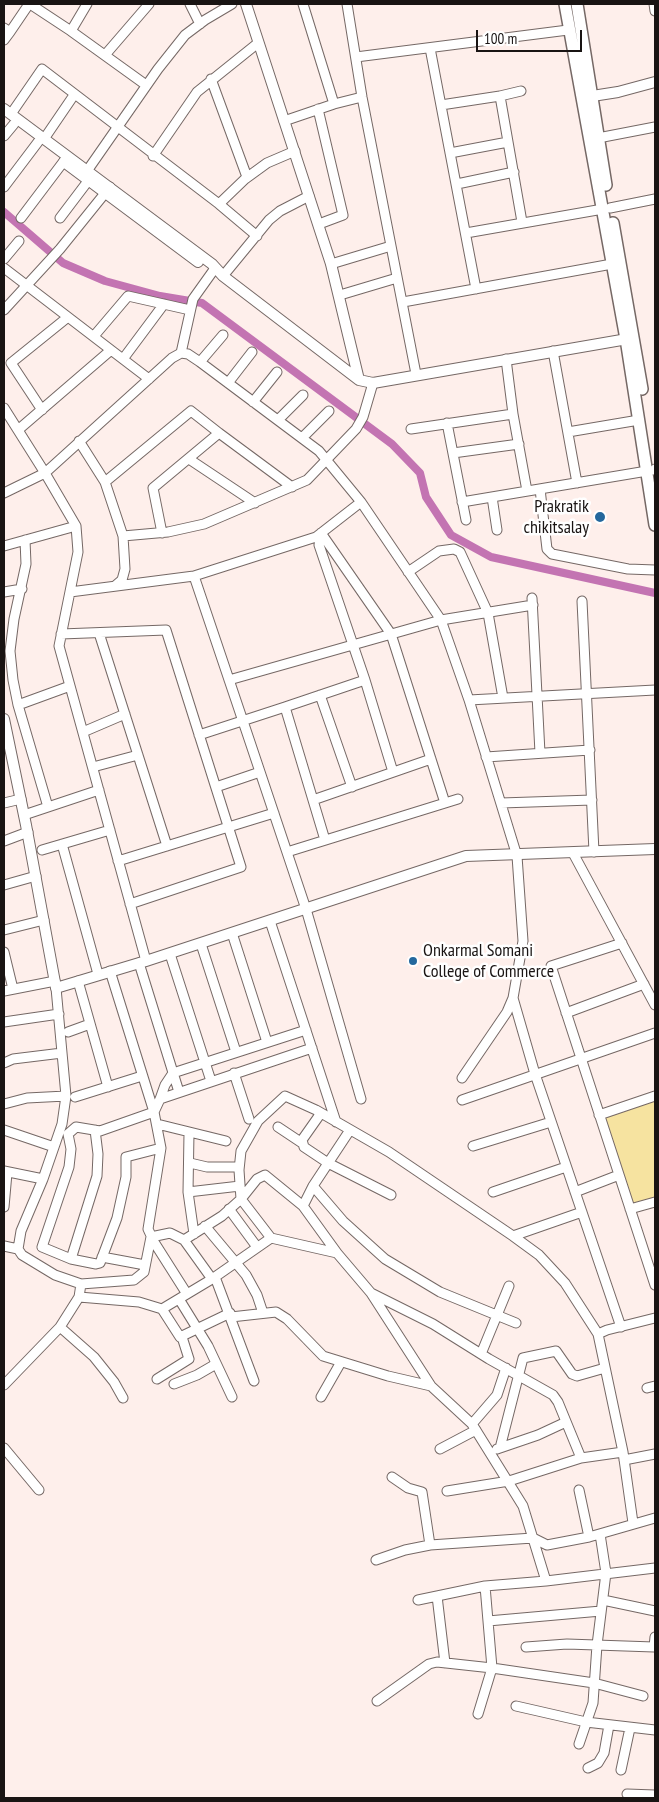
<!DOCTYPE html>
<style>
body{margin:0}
#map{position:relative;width:659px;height:1802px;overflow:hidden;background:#feefeb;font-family:"PT Sans Narrow",sans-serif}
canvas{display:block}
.frame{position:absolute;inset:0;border:5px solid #191413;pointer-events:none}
.scale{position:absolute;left:476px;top:30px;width:106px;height:22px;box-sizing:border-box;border:2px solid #191413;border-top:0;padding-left:6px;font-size:15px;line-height:18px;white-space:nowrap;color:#191413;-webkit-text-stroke:4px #fff;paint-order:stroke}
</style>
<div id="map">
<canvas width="659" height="1802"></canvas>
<div class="frame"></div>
<div class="scale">100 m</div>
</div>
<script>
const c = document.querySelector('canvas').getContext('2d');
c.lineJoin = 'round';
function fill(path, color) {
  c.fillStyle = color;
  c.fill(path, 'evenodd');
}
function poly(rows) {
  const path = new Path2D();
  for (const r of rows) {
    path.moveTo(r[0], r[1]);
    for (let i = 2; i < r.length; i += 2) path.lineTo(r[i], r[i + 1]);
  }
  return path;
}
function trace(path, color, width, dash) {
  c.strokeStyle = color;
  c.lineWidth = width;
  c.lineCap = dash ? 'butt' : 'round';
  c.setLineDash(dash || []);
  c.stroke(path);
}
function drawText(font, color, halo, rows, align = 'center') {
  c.font = font + ' "PT Sans Narrow",sans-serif';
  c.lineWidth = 5;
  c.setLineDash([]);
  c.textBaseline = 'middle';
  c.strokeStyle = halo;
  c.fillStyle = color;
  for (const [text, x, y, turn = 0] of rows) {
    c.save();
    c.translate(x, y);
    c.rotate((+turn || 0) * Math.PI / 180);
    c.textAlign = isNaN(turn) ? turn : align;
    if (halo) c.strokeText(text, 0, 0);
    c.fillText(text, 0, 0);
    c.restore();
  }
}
fill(poly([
 [655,1096,655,1202,630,1209,599,1115]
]), '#f6e3a0');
trace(poly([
 [4,212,63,263,105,281,160,296,202,303,392,444,420,473,426,497,451,535,491,557,655,593]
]), '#c374b2', 8);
const minor = poly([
 [30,4,71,31,87,4],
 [190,4,200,24],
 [303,4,334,104,362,97],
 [347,4,362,97,416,374],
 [654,4,655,11],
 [4,28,10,32,29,4],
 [71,31,146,85],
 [4,40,10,32],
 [430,48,476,289],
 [105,55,149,4],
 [356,57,568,30],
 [211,79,247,177],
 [500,96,521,91],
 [441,105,500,96,522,222],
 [318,109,343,215,319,224],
 [11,114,42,69,219,204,257,236],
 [284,121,334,104],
 [4,136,14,124],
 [598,138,655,127],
 [44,139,74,95],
 [450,153,508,142],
 [153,156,197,92,258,43],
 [87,171,158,69,185,35,205,20,232,4],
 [457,184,514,172],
 [4,187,38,142],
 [219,204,245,179,267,163,295,151],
 [610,208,655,199],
 [21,218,64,161],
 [60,218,88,181],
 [466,233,603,209],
 [4,259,19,241],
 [331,264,391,246],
 [4,268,68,317],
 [223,276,269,220,280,211,309,196],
 [340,295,397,278],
 [403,302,612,264],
 [4,310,60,249,110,187],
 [94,336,128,296,190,310],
 [553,351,577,483],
 [181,353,193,299,213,271],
 [123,359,164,304],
 [200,362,223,335],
 [228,383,252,352],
 [253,402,277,372],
 [4,408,45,473,4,493],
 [42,410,11,363,68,317,111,350],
 [513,414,527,491],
 [278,420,303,395],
 [447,423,466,520],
 [411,429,513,414,506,359],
 [18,430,111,350,149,379],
 [568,432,639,420],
 [302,438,329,411],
 [79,441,105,482,123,536,125,569,122,580,115,586],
 [453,453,519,444],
 [189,459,255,503],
 [654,470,655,469],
 [105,482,191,411,219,433],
 [540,489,547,549,552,554,628,569,655,570],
 [492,497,497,530],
 [462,502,647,471],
 [76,526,78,552,59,646,146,961],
 [162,533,153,488,219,433,292,487],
 [321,533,319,545,365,680,285,707,325,840],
 [321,533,391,634,445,803],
 [123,536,168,532,204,524,307,480,356,429,363,417,373,383],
 [4,546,76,526,45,473,172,358,181,353,188,354,200,362,319,451,361,502],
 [408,572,439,551,454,549,460,552,488,613,503,698],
 [4,592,22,589],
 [70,592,194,576],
 [532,598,540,753],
 [582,601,594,852],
 [99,633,167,846],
 [61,634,166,630,241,867,130,904],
 [229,680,441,620,361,502,316,537,194,576,250,742,306,909,361,1099],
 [365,680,393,772],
 [320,695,352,787],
 [469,700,441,620,533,605],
 [18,705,13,680,10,651,14,619,26,564,25,540],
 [83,732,125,714],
 [199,735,285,707],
 [486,757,590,750],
 [93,767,138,755],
 [216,787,260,772],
 [313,800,431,759],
 [4,803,21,799],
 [501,803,592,800],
 [48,807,18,705,70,686],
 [24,815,99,790],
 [4,841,28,832],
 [62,844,98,974],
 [42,850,110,830],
 [287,852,458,799],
 [573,853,655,1005],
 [118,861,274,813],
 [4,885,36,876],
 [270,921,336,1122],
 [4,930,44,920],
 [232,933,267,1042],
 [622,943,551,966,655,1285],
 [201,944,236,1052],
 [4,952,13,989],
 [170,954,211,1081],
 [139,963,179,1092],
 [110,971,154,1112,161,1148,148,1229,154,1242,187,1294],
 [78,981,108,1087],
 [56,988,66,1096,62,1124,43,1179,21,1231,18,1249,22,1255,55,1275,81,1284,134,1280,144,1272,151,1237,170,1233,184,1240,212,1279],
 [4,991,55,981],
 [513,998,535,1074,621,1327],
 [566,1013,644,984],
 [4,1022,59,1014],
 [68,1032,90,1024],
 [4,1063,13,1059,62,1053],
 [234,1073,249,1119],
 [462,1078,507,1012,513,998,523,941,517,856,469,700,655,690],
 [75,1097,142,1076],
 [160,1099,165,1085,173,1073,306,1030],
 [462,1100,655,1033],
 [4,1104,27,1098,66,1096],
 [321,1113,302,1140,304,1147,328,1163,391,1195],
 [599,1115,655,1096],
 [157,1124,226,1141],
 [278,1127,302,1143],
 [4,1130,54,1147],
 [189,1133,188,1192,194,1234],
 [473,1146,551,1122],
 [161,1148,126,1157,126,1177,117,1218,100,1263,96,1264,71,1259,42,1247,69,1167,71,1149,68,1134,76,1127,100,1131,154,1112,160,1099,312,1048],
 [190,1163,207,1167,239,1167],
 [4,1171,43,1179],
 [313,1186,343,1221,385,1259,440,1292,516,1323],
 [188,1192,240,1186],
 [493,1192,566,1167],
 [575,1192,619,1175],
 [303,1206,313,1186,350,1130],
 [4,1207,7,1173],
 [229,1209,257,1247],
 [630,1209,655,1202],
 [205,1226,246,1275,257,1295,263,1313],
 [513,1236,582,1212],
 [184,1240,222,1216,241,1199,257,1179,265,1175,303,1206,337,1253],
 [4,1246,18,1249],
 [102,1257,145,1265],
 [71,1259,97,1176,98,1154,95,1130],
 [215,1277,254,1381],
 [371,1293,433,1324,489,1359,553,1395,558,1402,581,1458,509,1481,447,1491],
 [79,1297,139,1302,162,1309,212,1279,271,1238],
 [179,1299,208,1346,232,1397],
 [162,1309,180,1337,230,1313],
 [231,1317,276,1312,287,1319,323,1356,388,1376,431,1386],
 [60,1327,94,1357,114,1382,123,1398],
 [598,1334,623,1452],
 [481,1354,509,1286],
 [157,1379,189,1359,182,1337],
 [174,1384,197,1375,216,1364],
 [4,1385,60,1327,79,1297,81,1284],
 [647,1388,655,1386],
 [321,1397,341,1362],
 [472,1424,497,1395,506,1368],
 [4,1448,39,1490],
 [500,1448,523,1358,556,1351,572,1374,577,1376,605,1368],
 [440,1449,476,1430],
 [497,1449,538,1435,566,1422],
 [581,1458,623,1452,633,1523],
 [624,1460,655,1454],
 [392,1477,408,1488,422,1492,430,1545,533,1538,547,1545,589,1537,655,1518],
 [579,1490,589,1537],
 [376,1560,405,1550,430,1545],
 [546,1581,655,1568],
 [437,1596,445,1663],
 [418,1600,485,1586],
 [603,1600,655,1611],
 [488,1621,601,1611],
 [526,1647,567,1644,654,1647,655,1637],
 [643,1696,594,1683,492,1668,485,1586,546,1581,523,1506,472,1424,431,1386,371,1293,337,1253,271,1238,241,1199,239,1170,241,1151,258,1121,285,1096,316,1110,389,1152,513,1236,539,1255,565,1283,598,1334,607,1330,655,1318],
 [377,1701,429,1664,437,1662,492,1668,478,1714],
 [516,1706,586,1722,655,1730],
 [579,1744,593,1703,597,1645,606,1573,600,1534],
 [588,1768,598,1763,604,1753,609,1725],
 [621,1770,630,1728],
 [627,1794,655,1795]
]);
const tertiary = poly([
 [246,4,331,264,359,380],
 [586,97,618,92,655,82],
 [4,109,212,264,223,276,359,380,373,383,633,338],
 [64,162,198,262],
 [4,719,26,825,56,988,146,961,466,856,655,849]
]);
const secondary = poly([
 [565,4,626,339,655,525],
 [577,4,606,185],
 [613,223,642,389]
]);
trace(minor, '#756865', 11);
trace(tertiary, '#756865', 12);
trace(secondary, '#756865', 14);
trace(minor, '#fff', 9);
trace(tertiary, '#fff', 10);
trace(secondary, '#fff', 11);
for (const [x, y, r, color] of [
 [600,517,6,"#24689d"],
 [413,961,5,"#24689d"]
]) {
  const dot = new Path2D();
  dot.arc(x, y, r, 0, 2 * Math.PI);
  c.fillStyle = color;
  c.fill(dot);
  trace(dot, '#fff', 2);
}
drawText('18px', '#191413', '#fff', [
 ["Prakratik",589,507],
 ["chikitsalay",589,528],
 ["Onkarmal Somani",423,951,"left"],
 ["College of Commerce",423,972,"left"]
], 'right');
</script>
